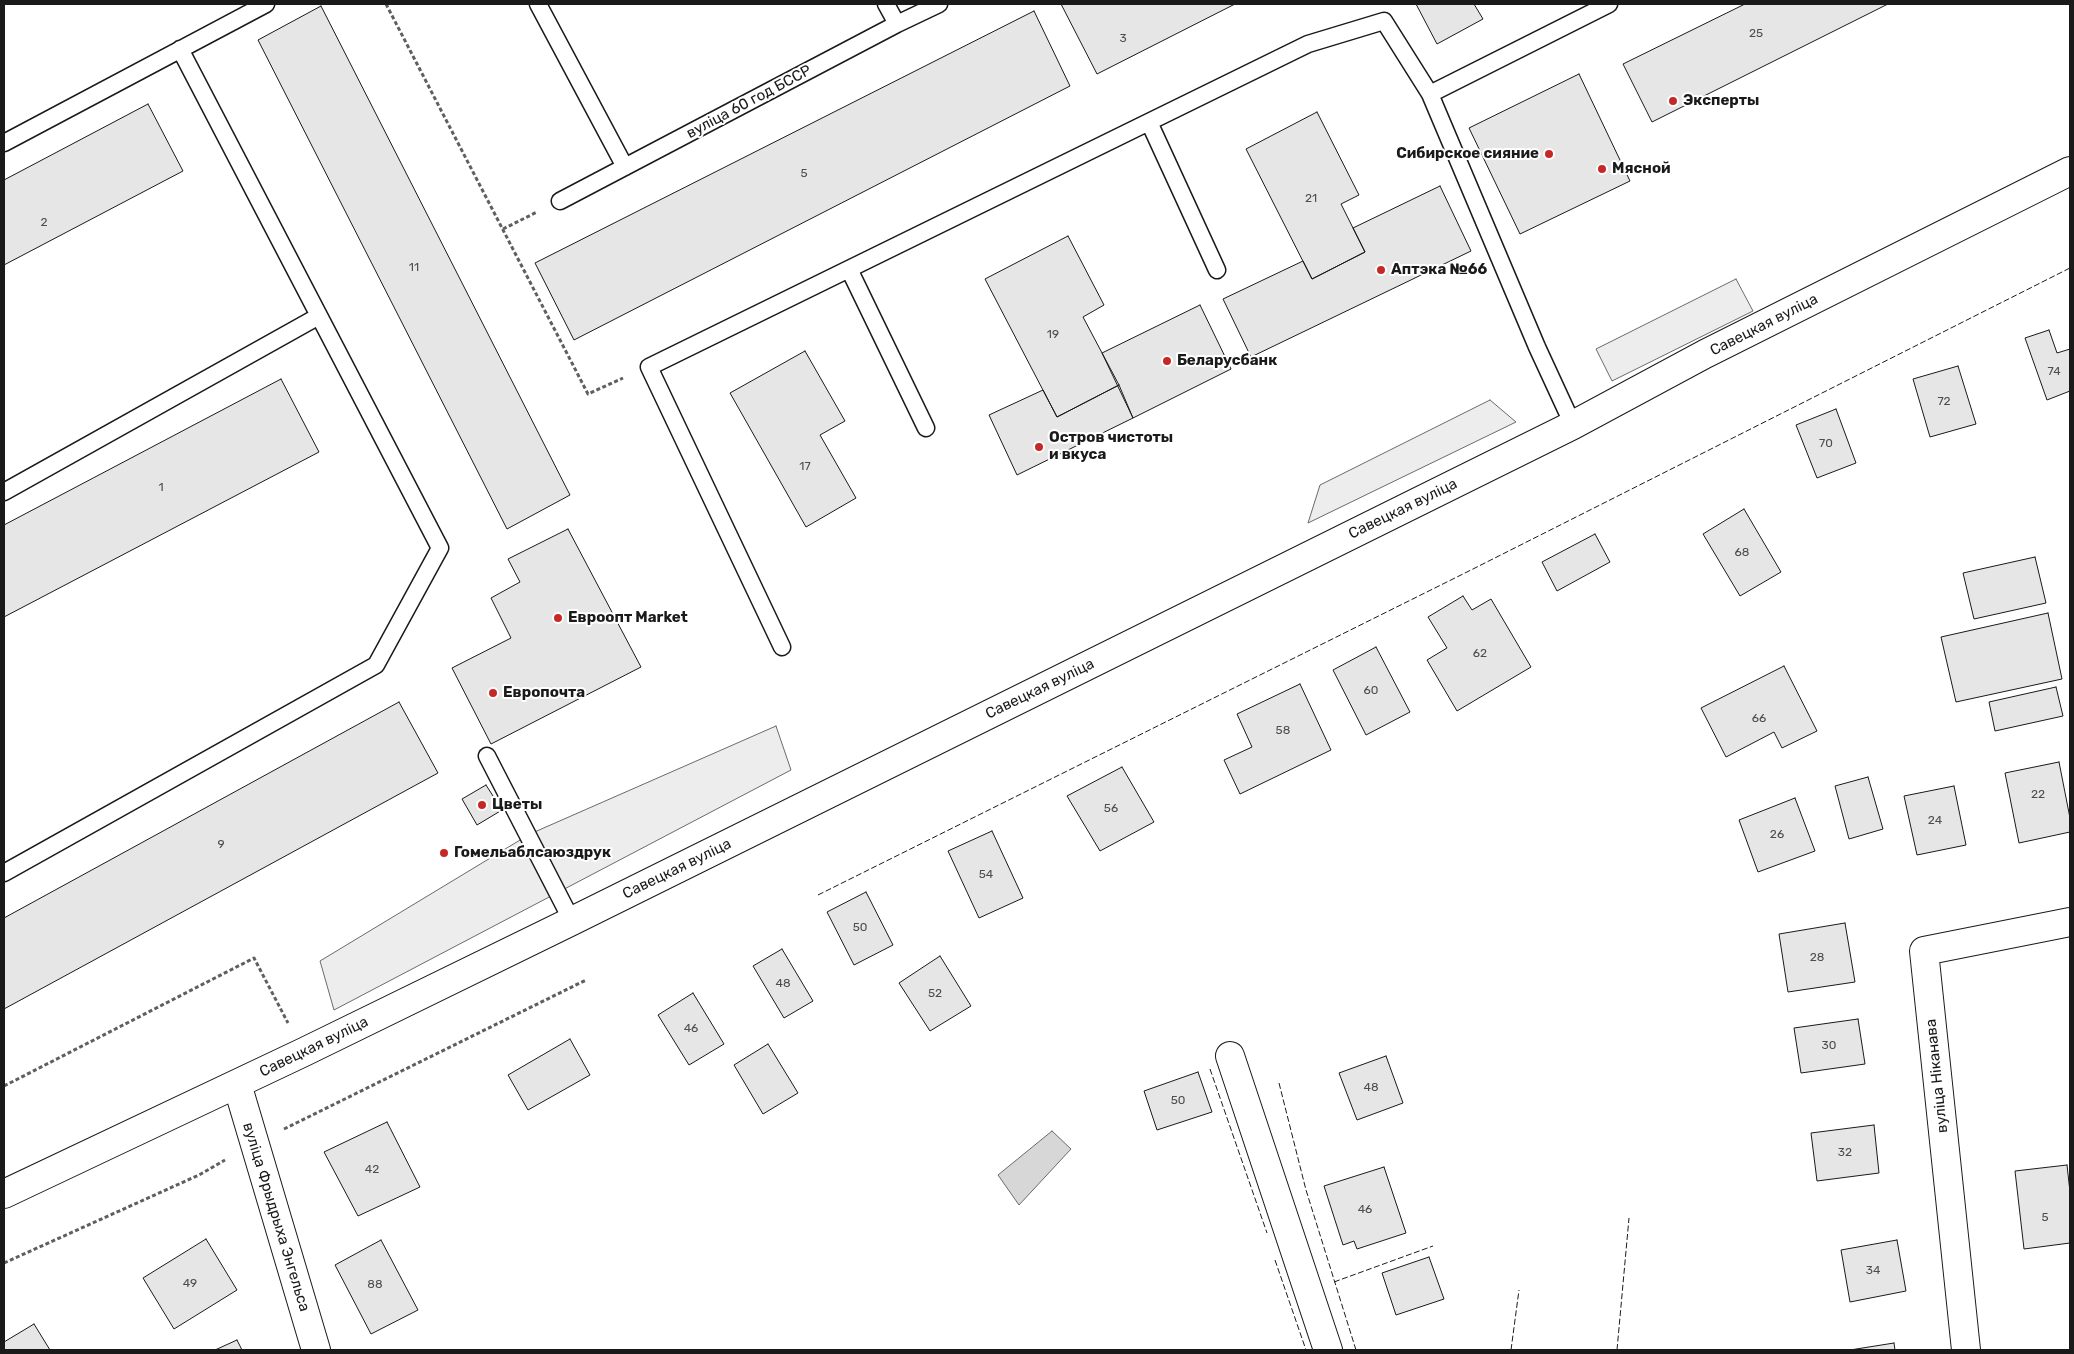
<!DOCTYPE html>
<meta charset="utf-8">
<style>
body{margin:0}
#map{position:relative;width:2074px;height:1354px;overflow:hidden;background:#fff;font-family:Rubik,sans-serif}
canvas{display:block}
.frame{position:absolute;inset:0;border:5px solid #1a1a1a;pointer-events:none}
</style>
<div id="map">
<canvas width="2074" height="1354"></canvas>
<div class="frame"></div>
</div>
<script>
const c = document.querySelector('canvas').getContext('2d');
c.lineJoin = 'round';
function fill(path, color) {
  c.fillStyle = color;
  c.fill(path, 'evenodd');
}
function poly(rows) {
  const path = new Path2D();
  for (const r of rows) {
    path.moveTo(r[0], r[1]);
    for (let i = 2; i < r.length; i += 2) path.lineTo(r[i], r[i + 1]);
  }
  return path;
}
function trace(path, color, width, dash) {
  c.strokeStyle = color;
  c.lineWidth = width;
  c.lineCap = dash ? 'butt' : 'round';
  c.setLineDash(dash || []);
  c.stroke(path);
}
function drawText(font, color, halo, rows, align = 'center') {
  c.font = font + ' Rubik,sans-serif';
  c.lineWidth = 4;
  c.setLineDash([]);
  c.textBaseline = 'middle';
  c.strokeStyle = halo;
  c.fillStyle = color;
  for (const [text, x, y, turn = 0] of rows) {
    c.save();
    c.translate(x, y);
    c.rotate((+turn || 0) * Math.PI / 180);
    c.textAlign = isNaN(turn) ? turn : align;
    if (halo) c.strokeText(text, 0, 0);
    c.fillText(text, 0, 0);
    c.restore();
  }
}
const built = poly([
 [1736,279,1753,311,1612,381,1596,349,1736,279],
 [1490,400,1516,422,1308,523,1320,485,1490,400],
 [776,726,791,770,334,1010,320,961,530,834,776,726]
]);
fill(built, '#ededed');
trace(built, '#6a6a6a', 1);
const water = poly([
 [1052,1131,1071,1149,1019,1205,998,1175,1052,1131]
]);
fill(water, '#d7d7d7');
trace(water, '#6a6a6a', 1);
const building = poly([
 [1061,4,1235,4,1097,74,1061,4],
 [1416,4,1474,4,1483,19,1437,44,1416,4],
 [1745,4,1888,4,1652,122,1623,64,1745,4],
 [321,6,570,495,507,529,258,40,321,6],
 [1034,11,1070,86,574,340,535,263,1034,11],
 [1579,74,1630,181,1520,234,1469,128,1579,74],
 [148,104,183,171,4,265,4,180,148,104],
 [1317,112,1359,195,1341,204,1365,252,1312,279,1246,149,1317,112],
 [1440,186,1471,251,1251,357,1223,299,1303,261,1312,279,1365,252,1353,228,1440,186],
 [1068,236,1104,305,1083,317,1119,385,1057,417,985,279,1068,236],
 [1200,305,1231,369,1133,418,1102,353,1200,305],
 [2049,330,2057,353,2070,349,2070,391,2047,400,2025,338,2049,330],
 [805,351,845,421,820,435,856,498,806,527,730,393,805,351],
 [1958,366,1976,424,1930,437,1913,379,1958,366],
 [281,379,319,452,4,617,4,525,281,379],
 [1119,385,1133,418,1017,475,989,415,1043,390,1057,417,1119,385],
 [1836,409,1856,463,1817,478,1796,425,1836,409],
 [1744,509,1781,572,1740,596,1703,534,1744,509],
 [568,529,641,667,491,744,452,668,511,638,491,598,520,582,508,559,568,529],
 [1595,534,1610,562,1557,591,1542,562,1595,534],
 [2035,557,2046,603,1974,619,1963,573,2035,557],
 [1463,596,1472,610,1491,599,1531,667,1457,711,1427,660,1447,648,1428,617,1463,596],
 [2048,613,2062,679,1956,702,1941,637,2048,613],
 [1376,647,1410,712,1366,735,1333,670,1376,647],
 [1784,666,1817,731,1782,748,1774,732,1726,757,1701,708,1784,666],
 [1300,684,1331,750,1240,794,1224,760,1252,747,1237,714,1300,684],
 [2056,687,2063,716,1995,731,1989,702,2056,687],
 [399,702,438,773,4,1009,4,918,399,702],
 [2059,762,2070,818,2070,832,2019,843,2005,773,2059,762],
 [1122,767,1154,822,1100,851,1067,796,1122,767],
 [1868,777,1883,829,1849,839,1835,786,1868,777],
 [486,785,502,810,477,825,462,799,486,785],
 [1954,786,1966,845,1917,855,1904,796,1954,786],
 [1795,798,1815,851,1758,872,1739,820,1795,798],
 [992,831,1023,898,979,918,948,851,992,831],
 [866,892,893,945,854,965,827,912,866,892],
 [1845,923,1855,982,1788,992,1779,934,1845,923],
 [782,949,813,1001,784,1018,753,966,782,949],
 [940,956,971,1006,930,1031,899,983,940,956],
 [693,993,724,1044,689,1065,658,1015,693,993],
 [1858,1019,1865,1064,1801,1073,1794,1028,1858,1019],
 [570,1039,590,1075,528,1110,508,1075,570,1039],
 [768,1044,798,1093,763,1114,734,1065,768,1044],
 [1386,1056,1403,1103,1357,1120,1339,1073,1386,1056],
 [1198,1072,1212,1112,1157,1130,1144,1091,1198,1072],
 [387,1122,420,1187,358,1216,324,1152,387,1122],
 [1874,1125,1879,1173,1817,1181,1811,1133,1874,1125],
 [2067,1165,2070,1192,2070,1243,2024,1249,2015,1171,2067,1165],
 [1384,1167,1406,1233,1357,1249,1354,1241,1343,1245,1324,1186,1384,1167],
 [206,1239,237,1290,174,1329,143,1278,206,1239],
 [381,1240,418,1310,371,1334,335,1265,381,1240],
 [1897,1240,1906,1291,1850,1302,1841,1250,1897,1240],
 [1429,1257,1444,1299,1396,1315,1382,1273,1429,1257],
 [34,1324,50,1350,4,1350,4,1342,34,1324],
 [237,1340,242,1350,215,1350,237,1340],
 [1894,1343,1895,1350,1850,1350,1894,1343]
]);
fill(building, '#e6e6e6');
trace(building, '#1a1a1a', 1);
const lane = poly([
 [538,4,625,167],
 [886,4,897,24],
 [1430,94,1609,4],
 [1149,122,1217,270],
 [4,143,266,4],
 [560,201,897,24,939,4],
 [849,269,926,428],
 [4,492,319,316],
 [782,647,649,367,1308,44,1384,21,1430,94,1537,347,1573,425],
 [487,756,572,921],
 [4,873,376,665,440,548,180,49]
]);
const street = poly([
 [1230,1056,1328,1350],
 [1966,1350,1924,951,2070,922]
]);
const secondary = poly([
 [237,1084,316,1350],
 [4,1194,304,1052,572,921,1573,425,1705,354,2070,171]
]);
trace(lane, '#1a1a1a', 19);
trace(street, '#1a1a1a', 30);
trace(secondary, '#1a1a1a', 30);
trace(poly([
 [386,4,588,394,623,378],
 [503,229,537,212],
 [4,1086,254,958,288,1023],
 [284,1129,586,980],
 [4,1263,199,1175,225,1160]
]), '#5f5f5f', 3, [4, 2.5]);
trace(lane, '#fff', 16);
trace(street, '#fff', 28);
trace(secondary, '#fff', 28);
trace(poly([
 [818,895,1473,569,2070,268],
 [1210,1069,1267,1233],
 [1279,1083,1306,1190,1356,1350],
 [1275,1260,1306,1350],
 [1334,1282,1433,1246],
 [1511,1350,1519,1290],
 [1617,1350,1629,1218]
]), '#1a1a1a', 1, [6, 2.5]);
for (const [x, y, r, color] of [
 [1673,101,5,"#c62828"],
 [1549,154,5,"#c62828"],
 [1602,169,5,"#c62828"],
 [1381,270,5,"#c62828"],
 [1167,361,5,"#c62828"],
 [1039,447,5,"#c62828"],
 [558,618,5,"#c62828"],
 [493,693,5,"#c62828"],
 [482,805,5,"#c62828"],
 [444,853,5,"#c62828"]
]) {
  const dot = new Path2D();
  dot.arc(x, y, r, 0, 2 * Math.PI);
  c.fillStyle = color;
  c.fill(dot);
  trace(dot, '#fff', 2);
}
drawText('12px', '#4d4d4d', null, [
 ["25",1756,34],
 ["3",1123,39],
 ["5",804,174],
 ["21",1311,199],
 ["2",44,223],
 ["11",414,268],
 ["19",1053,335],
 ["74",2054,372],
 ["72",1944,402],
 ["70",1826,444],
 ["17",805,467],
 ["1",161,488],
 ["68",1742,553],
 ["62",1480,654],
 ["60",1371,691],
 ["66",1759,719],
 ["58",1283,731],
 ["22",2038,795],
 ["56",1111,809],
 ["24",1935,821],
 ["26",1777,835],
 ["9",221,845],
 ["54",986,875],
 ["50",860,928],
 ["28",1817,958],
 ["48",783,984],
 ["52",935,994],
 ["46",691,1029],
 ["30",1829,1046],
 ["48",1371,1088],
 ["50",1178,1101],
 ["32",1845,1153],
 ["42",372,1170],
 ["46",1365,1210],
 ["5",2045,1218],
 ["34",1873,1271],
 ["49",190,1284],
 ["88",375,1285]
]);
drawText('bold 15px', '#1a1a1a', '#fff', [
 ["Эксперты",1683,101],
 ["Сибирское сияние",1539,154,"right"],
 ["Мясной",1612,169],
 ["Аптэка №66",1391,270],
 ["Беларусбанк",1177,361],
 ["Остров чистоты",1049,438],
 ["и вкуса",1049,455],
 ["Евроопт Market",568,618],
 ["Европочта",503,693],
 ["Цветы",492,805],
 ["Гомельаблсаюздрук",454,853]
], 'left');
drawText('15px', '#1a1a1a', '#fff', [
 ["вуліца 60 год БССР",749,102,-28],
 ["Савецкая вуліца",1764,325,-27],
 ["Савецкая вуліца",1403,509,-26],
 ["Савецкая вуліца",1040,689,-26],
 ["Савецкая вуліца",677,869,-26],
 ["Савецкая вуліца",314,1047,-26],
 ["вуліца Ніканава",1937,1076,-96],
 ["вуліца Фрыдрыха Энгельса",276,1217,73]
]);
</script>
